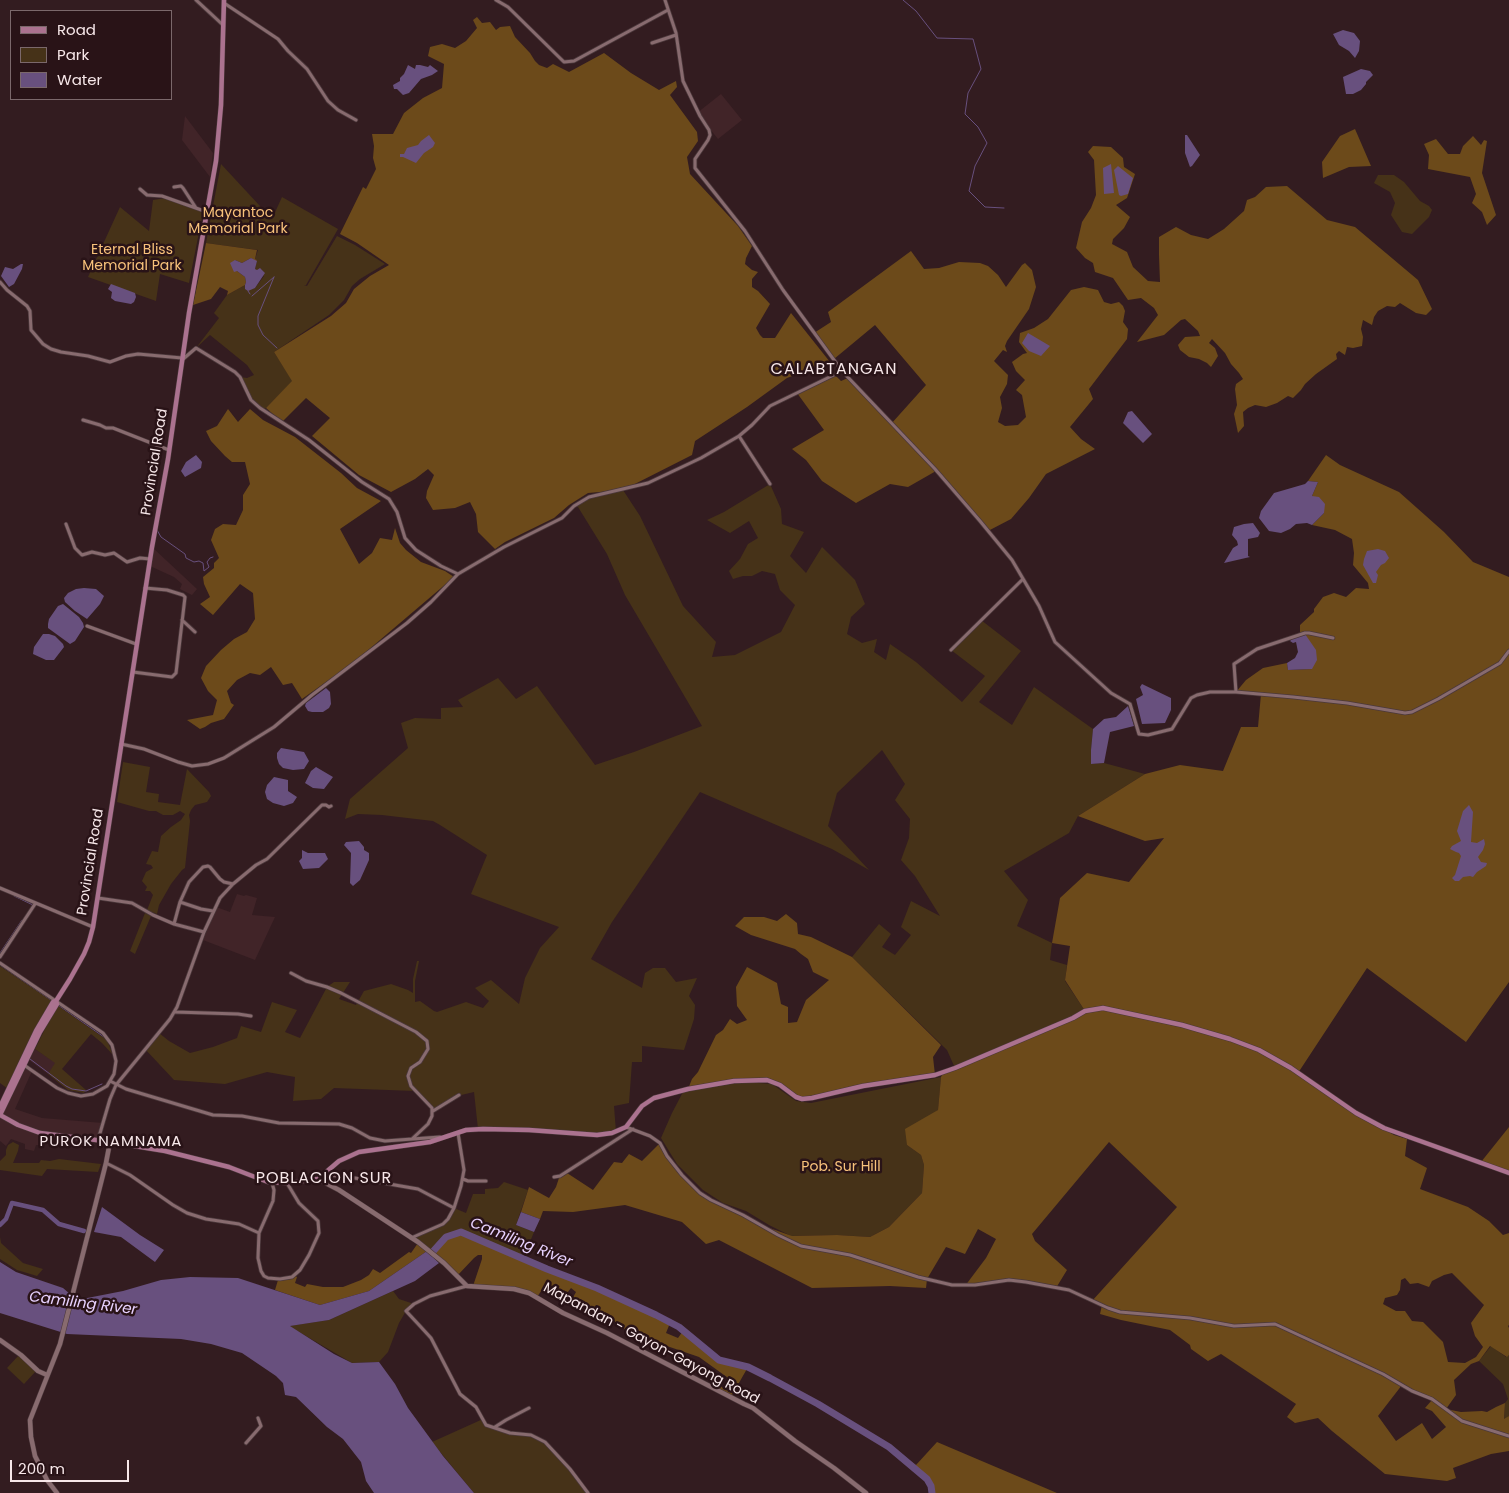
<!DOCTYPE html>
<style>
body{margin:0}
#map{position:relative;width:1509px;height:1493px;overflow:hidden;background:#331c20;font-family:Poppins,sans-serif}
canvas{display:block}
.legend{position:absolute;left:10px;top:10px;width:162px;height:90px;box-sizing:border-box;background:#291317;border:1px solid #7b686b;margin:0;padding:6px 9px;list-style:none;font-size:15px;color:#f7e7e9}
.legend li{display:flex;align-items:center;gap:10px;height:25px}
.legend b{width:25px;border:1px solid #7b686b}
.scale{position:absolute;left:10px;top:1460px;width:119px;height:22px;box-sizing:border-box;border:2px solid #f7e7e9;border-top:0;padding-left:6px;font-size:15px;line-height:18px;white-space:nowrap;color:#f7e7e9;-webkit-text-stroke:4px #291317;paint-order:stroke}
</style>
<div id="map">
<canvas width="1509" height="1493"></canvas>
<ul class="legend">
<li><b style="height:6px;background:#ab728f"></b>Road</li>
<li><b style="height:14px;background:#463218"></b>Park</li>
<li><b style="height:14px;background:#68507e"></b>Water</li>
</ul>
<div class="scale">200 m</div>
</div>
<script>
const c = document.querySelector('canvas').getContext('2d');
c.lineJoin = 'round';
function fill(path, color) {
  c.fillStyle = color;
  c.fill(path, 'evenodd');
}
function poly(rows) {
  const path = new Path2D();
  for (const r of rows) {
    path.moveTo(r[0], r[1]);
    for (let i = 2; i < r.length; i += 2) path.lineTo(r[i], r[i + 1]);
  }
  return path;
}
function trace(path, color, width, dash) {
  c.strokeStyle = color;
  c.lineWidth = width;
  c.lineCap = dash ? 'butt' : 'round';
  c.setLineDash(dash || []);
  c.stroke(path);
}
function drawText(font, color, halo, rows, align = 'center') {
  c.font = font + ' Poppins,sans-serif';
  c.lineWidth = 5;
  c.setLineDash([]);
  c.textBaseline = 'middle';
  c.strokeStyle = halo;
  c.fillStyle = color;
  for (const [text, x, y, turn = 0] of rows) {
    c.save();
    c.translate(x, y);
    c.rotate((+turn || 0) * Math.PI / 180);
    c.textAlign = isNaN(turn) ? turn : align;
    if (halo) c.strokeText(text, 0, 0);
    c.fillText(text, 0, 0);
    c.restore();
  }
}
fill(poly([
 [721,94,742,120,718,139,697,113],
 [185,116,213,153,210,177,182,140],
 [153,548,197,589,192,595,180,589,182,584,174,577,150,566],
 [237,894,244,896,246,895,257,898,252,915,275,917,255,960,203,940,216,907,230,912],
 [35,1049,56,1063,48,1074,29,1060],
 [24,1065,32,1071,15,1109,42,1118,103,1123,98,1140,44,1133,41,1145,36,1145,34,1151,25,1149,25,1144,11,1139,6,1146,0,1141,0,1115]
]), '#412428');
fill(poly([
 [221,164,272,219,282,197,338,229,306,285,304,285,307,286,337,236,355,245,385,264,360,279,352,286,344,300,329,315,274,352,293,381,266,408,262,410,253,401,240,377,247,378,254,375,247,365,210,335,196,348,219,318,214,313,227,295,245,285,245,289,255,288,264,276,255,269,257,260,255,259,258,250,206,243],
 [1378,175,1394,175,1404,182,1420,201,1429,206,1432,210,1429,217,1412,234,1402,232,1391,215,1395,203,1390,192,1374,183],
 [166,198,203,212,189,283,160,274,156,301,88,277,120,207,149,231,153,200],
 [770,484,781,509,782,524,804,532,790,556,806,573,822,547,855,580,865,604,851,617,847,634,862,643,877,639,874,652,886,660,890,644,916,662,962,702,985,676,951,650,981,620,1021,651,979,702,1012,725,1034,687,1093,729,1091,750,1091,764,1104,763,1145,774,1078,816,1069,833,1004,871,1028,900,1017,926,1052,943,1050,960,1067,965,1065,981,1085,1011,955,1068,947,1050,852,957,879,924,891,934,882,947,895,955,911,935,901,927,911,901,940,916,915,876,901,860,909,838,910,819,895,800,905,784,882,750,837,793,828,826,869,870,832,849,700,792,612,922,591,959,642,988,645,973,653,968,665,968,676,982,697,978,689,996,695,1005,694,1019,684,1050,642,1046,642,1062,632,1062,629,1103,614,1106,616,1132,608,1133,478,1129,474,1092,457,1096,433,1111,432,1108,415,1091,334,1088,321,1099,293,1101,295,1077,267,1072,225,1084,174,1080,145,1049,159,1033,169,1041,190,1053,213,1047,237,1038,241,1026,261,1032,272,1002,297,1010,285,1032,300,1038,327,987,334,982,350,982,339,999,356,1005,364,991,391,984,408,990,413,993,413,979,417,961,419,961,415,981,415,1002,420,1001,434,1011,437,1012,466,1002,483,1008,489,1001,475,988,491,980,519,1004,525,978,540,948,559,927,471,894,487,855,440,825,433,821,382,815,358,814,345,819,350,799,408,748,401,723,415,718,441,719,441,708,463,707,458,700,498,678,516,699,537,686,595,765,634,752,702,726,625,595,607,554,578,507,574,506,589,497,623,490,640,516,683,606,716,642,712,657,735,655,781,632,795,605,780,590,775,574,762,571,752,576,743,576,733,579,729,571,740,559,748,544,758,538,749,521,730,533,707,520,724,512],
 [123,762,150,767,146,792,159,794,158,802,180,805,187,769,209,792,211,796,207,802,195,805,191,810,189,815,190,821,185,868,182,870,171,884,159,905,157,914,147,910,153,895,150,891,145,891,147,887,142,881,146,872,153,868,151,865,146,864,152,851,158,852,161,836,171,827,181,820,185,814,180,811,173,815,163,815,156,811,149,811,117,802],
 [145,913,151,916,135,954,130,951],
 [0,966,52,1001,8,1089,0,1083],
 [57,1005,107,1040,113,1055,102,1043,91,1034,62,1069,86,1090,84,1093,68,1090,48,1074,55,1063,35,1049],
 [941,1077,938,1110,907,1145,921,1155,924,1165,922,1193,889,1227,870,1237,837,1235,791,1236,769,1225,746,1211,723,1203,703,1190,677,1164,661,1138,672,1113,683,1092,744,1082,772,1084,796,1101,811,1103],
 [13,1142,19,1145,18,1151,13,1163,39,1163,41,1160,50,1161,59,1159,101,1164,98,1172,47,1169,42,1176,0,1170,0,1161,6,1155,6,1150,8,1145],
 [504,1182,528,1190,516,1225,534,1232,523,1259,463,1233,431,1253,410,1238,443,1224,454,1208,466,1213,473,1194,485,1194,485,1189,498,1188],
 [0,1237,1,1243,23,1263,43,1269,37,1276,17,1270,0,1259],
 [393,1291,399,1299,414,1304,406,1311,399,1323,388,1352,379,1362,352,1363,289,1326,329,1320],
 [1491,1346,1506,1357,1509,1355,1509,1416,1504,1421,1505,1403,1508,1399,1503,1384,1479,1361],
 [19,1355,36,1371,24,1384,7,1368],
 [483,1419,486,1425,503,1431,525,1434,545,1442,570,1469,588,1493,474,1493,432,1442]
]), '#463218');
fill(poly([
 [477,17,482,23,490,22,496,30,500,27,510,26,515,37,530,53,535,61,539,65,547,68,553,64,569,72,604,53,631,73,659,90,676,81,677,87,670,95,697,132,698,141,687,157,690,174,738,226,752,246,746,258,745,264,752,270,758,272,752,279,752,287,758,291,770,304,756,328,760,335,763,338,775,338,791,313,830,362,787,378,747,407,695,441,692,455,623,490,588,493,569,505,554,518,505,542,495,549,478,532,476,514,470,502,455,508,433,510,426,498,427,491,434,475,428,469,415,479,391,492,359,475,312,436,330,418,306,398,282,422,266,408,292,381,274,352,331,316,346,303,354,289,370,276,389,265,357,243,340,234,363,187,366,189,376,169,373,158,374,146,372,134,393,134,404,113,423,98,442,88,444,64,428,56,430,47,442,44,455,48,466,41,477,28,473,20],
 [1355,129,1371,166,1349,167,1323,178,1322,162,1340,136],
 [1473,136,1481,145,1484,140,1487,141,1482,173,1496,215,1487,225,1482,212,1472,203,1476,194,1470,177,1428,169,1429,155,1424,144,1436,139,1448,154,1460,154,1463,146],
 [1093,146,1111,147,1123,158,1124,167,1135,174,1127,198,1116,205,1130,217,1124,228,1113,239,1112,244,1127,252,1133,267,1148,281,1160,282,1159,255,1159,237,1176,227,1191,235,1208,239,1224,229,1244,211,1247,200,1255,197,1266,187,1287,186,1327,220,1355,227,1418,280,1432,309,1426,315,1416,313,1400,303,1395,307,1387,306,1378,311,1374,317,1372,325,1363,320,1361,329,1363,337,1362,346,1353,348,1347,347,1345,355,1339,351,1336,354,1337,359,1316,374,1305,384,1301,390,1293,398,1288,396,1277,403,1266,407,1255,405,1248,408,1243,412,1244,426,1238,433,1234,414,1237,405,1235,389,1236,384,1243,379,1239,373,1231,364,1225,353,1212,339,1209,343,1215,348,1218,356,1211,367,1207,363,1199,359,1189,357,1180,350,1178,345,1185,337,1200,336,1198,331,1185,319,1181,320,1164,335,1137,342,1158,315,1154,308,1141,298,1128,300,1113,278,1095,272,1093,263,1085,258,1076,248,1082,222,1091,208,1096,195,1094,160,1088,152],
 [206,243,257,250,255,259,257,260,256,262,251,258,242,263,235,260,237,271,245,277,246,282,245,285,227,295,228,291,220,287,211,299,193,305],
 [911,251,924,269,939,268,959,262,980,263,988,266,998,275,1006,287,1022,265,1025,263,1032,270,1036,287,1029,309,1007,341,1005,346,1007,352,1003,350,994,361,1008,375,1007,384,1000,397,1002,408,998,422,1005,426,1018,425,1026,417,1022,395,1016,390,1025,380,1016,371,1012,362,1023,354,1027,353,1019,342,1020,333,1034,328,1048,319,1071,290,1084,287,1098,290,1104,302,1111,304,1119,302,1123,306,1125,311,1123,322,1128,329,1127,339,1089,389,1093,399,1070,427,1081,439,1095,449,1046,474,1029,498,1011,519,988,531,936,471,908,487,890,484,856,503,822,481,806,460,792,449,824,430,797,393,835,375,841,381,848,378,891,424,926,385,875,325,834,359,814,333,831,322,828,312],
 [228,409,238,422,250,409,263,420,295,437,341,473,357,488,381,501,340,529,359,564,372,553,380,538,392,540,395,528,400,543,406,550,421,562,445,571,454,577,353,663,302,699,292,683,283,685,271,667,260,675,250,673,237,680,227,691,231,703,234,705,224,719,211,723,205,727,200,729,187,720,213,715,217,700,208,691,201,678,206,666,221,650,234,639,247,632,255,619,253,593,240,584,213,615,200,604,210,597,204,584,203,577,214,568,214,563,219,558,211,540,215,529,223,524,236,525,243,510,243,495,250,484,245,462,232,462,225,456,211,441,206,431,217,426],
 [1326,455,1340,465,1399,492,1444,532,1473,562,1509,577,1509,982,1466,1042,1367,968,1298,1073,1249,1047,1307,1079,1353,1111,1394,1135,1407,1139,1405,1156,1427,1168,1420,1189,1468,1207,1489,1221,1503,1235,1509,1233,1509,1325,1508,1326,1509,1328,1509,1355,1507,1357,1490,1346,1479,1361,1471,1364,1454,1380,1456,1395,1446,1409,1461,1412,1482,1411,1487,1412,1496,1407,1505,1403,1504,1419,1509,1416,1509,1451,1491,1454,1453,1468,1456,1478,1447,1481,1385,1474,1332,1431,1318,1418,1295,1423,1287,1417,1296,1404,1221,1354,1208,1361,1191,1349,1190,1345,1170,1330,1121,1320,1100,1314,1102,1305,1092,1301,1177,1207,1109,1142,1032,1234,1035,1241,1067,1270,1056,1288,1021,1281,1005,1281,965,1286,986,1258,996,1239,978,1229,965,1254,946,1247,927,1279,926,1288,890,1286,812,1288,719,1240,706,1244,682,1222,625,1205,573,1212,543,1211,540,1219,521,1212,529,1187,549,1198,556,1187,559,1178,567,1173,593,1190,614,1162,622,1163,629,1154,642,1161,660,1143,674,1165,700,1193,761,1225,792,1236,837,1235,870,1237,889,1227,922,1193,924,1165,921,1155,907,1145,905,1129,938,1110,941,1077,944,1071,1085,1011,1065,980,1070,946,1052,943,1060,898,1087,873,1129,882,1164,838,1145,841,1078,816,1145,774,1180,765,1223,771,1241,727,1258,727,1261,694,1236,692,1246,680,1263,668,1287,663,1288,670,1312,669,1305,634,1300,633,1300,625,1314,612,1314,609,1323,597,1334,593,1346,597,1356,588,1369,589,1368,583,1353,565,1354,553,1352,539,1335,530,1312,525,1324,513,1312,496,1318,482,1308,481],
 [1452,1273,1484,1305,1471,1323,1475,1336,1483,1347,1476,1357,1465,1363,1448,1362,1443,1342,1423,1322,1412,1321,1405,1311,1396,1311,1383,1304,1385,1298,1397,1295,1400,1290,1401,1280,1405,1278,1410,1284,1418,1283,1429,1287,1432,1281,1444,1275],
 [1402,1385,1432,1400,1425,1408,1432,1411,1446,1427,1432,1439,1422,1423,1396,1441,1378,1416],
 [786,914,797,923,798,934,811,937,852,957,941,1045,933,1057,935,1075,800,1098,780,1085,753,1079,688,1089,692,1079,698,1072,716,1035,723,1030,730,1019,737,1024,747,1020,737,1006,736,987,747,967,777,983,781,1004,788,1007,788,1023,797,1022,806,1000,829,980,813,972,808,959,801,954,795,949,751,935,735,926,744,917,764,917,777,921],
 [1509,1127,1509,1173,1481,1162],
 [461,1232,547,1269,597,1288,656,1315,670,1323,666,1333,678,1338,683,1331,719,1360,748,1367,731,1397,710,1386,715,1382,725,1389,731,1380,699,1357,664,1345,655,1339,650,1343,626,1330,604,1313,597,1319,571,1301,576,1292,571,1288,564,1297,546,1284,537,1297,523,1291,473,1286,482,1259,482,1255,478,1255,474,1258,457,1276,431,1253,446,1237],
 [418,1243,427,1251,369,1291,320,1305,275,1290,278,1280,294,1275,297,1277,295,1283,305,1287,307,1284,323,1287,343,1287,361,1280,369,1275,373,1269,380,1273,409,1252,411,1253],
 [937,1442,1057,1493,932,1493,931,1486,927,1479,889,1447,916,1465]
]), '#6c4a1a');
fill(poly([
 [1343,30,1354,33,1360,41,1359,51,1355,58,1349,51,1339,45,1333,34],
 [408,65,415,69,416,65,420,65,428,67,430,65,438,71,432,75,421,79,409,93,403,95,397,89,394,89,393,85,400,81,400,78,404,74],
 [1361,69,1370,71,1373,75,1366,82,1366,84,1361,90,1353,94,1346,94,1343,77],
 [429,135,435,143,433,147,424,153,416,163,403,157,400,157,400,154,404,154,407,148,418,145,421,141],
 [1185,135,1187,135,1200,155,1192,166,1190,167,1185,153],
 [1111,164,1114,193,1104,194,1103,168],
 [1118,166,1133,178,1128,194,1121,196,1119,195,1114,170],
 [251,258,257,261,255,269,257,270,260,268,265,273,255,288,248,291,245,289,245,285,246,282,245,277,237,271,234,272,230,263,235,260,242,263],
 [21,264,23,264,22,269,14,284,9,287,1,276,5,267,13,269],
 [111,284,135,293,136,297,134,302,131,304,115,301,111,298,112,292,108,289],
 [1028,333,1050,346,1041,356,1029,351,1022,343],
 [1132,411,1152,434,1143,443,1123,423,1128,412],
 [196,455,202,462,201,468,185,477,181,471,186,462],
 [1308,481,1318,482,1312,496,1319,497,1325,504,1324,513,1312,525,1307,523,1296,524,1290,529,1281,533,1269,531,1259,518,1261,511,1274,493,1305,484],
 [1253,523,1260,533,1258,537,1248,539,1248,556,1250,557,1224,563,1233,548,1238,545,1237,541,1232,535,1234,527,1244,524],
 [1378,549,1385,551,1389,558,1385,563,1381,565,1376,572,1378,575,1376,583,1373,583,1363,565,1364,559,1367,551],
 [84,588,96,589,104,596,100,604,87,619,75,611,65,602,64,598,68,593,76,589],
 [63,604,79,617,83,623,84,627,75,641,70,644,48,628,48,624,49,619,58,606],
 [43,634,49,634,55,636,63,644,64,647,54,660,46,660,33,654,34,647],
 [1305,634,1316,650,1317,660,1312,669,1288,670,1287,663,1295,658,1298,652,1296,642,1293,643,1290,641,1292,639],
 [1142,684,1171,698,1171,710,1165,723,1142,724,1136,699,1143,695,1140,687],
 [326,688,330,692,331,704,329,708,323,712,312,712,308,711,305,706,306,703],
 [1128,706,1134,726,1110,732,1104,763,1091,764,1091,750,1093,729,1104,719,1116,717],
 [281,748,304,752,309,761,304,769,293,770,283,768,279,764,277,758,277,753],
 [316,767,333,777,324,789,313,788,305,783,311,771],
 [274,777,288,780,288,791,297,797,293,803,284,806,273,803,267,799,265,792,267,785],
 [1469,805,1473,812,1471,842,1477,843,1484,839,1485,844,1483,850,1478,857,1481,862,1487,863,1486,866,1477,872,1473,877,1470,876,1463,877,1459,881,1455,881,1452,878,1455,875,1461,856,1459,853,1456,852,1450,849,1452,846,1461,841,1457,831,1463,811],
 [359,841,364,847,364,850,369,853,369,860,360,880,353,886,350,883,351,853,344,845,346,842],
 [302,850,308,853,325,853,328,859,319,868,303,869,299,861,302,858],
 [102,1207,140,1235,164,1250,155,1262,121,1237,94,1232],
 [521,1212,540,1219,534,1232,516,1225],
 [427,1251,439,1263,415,1281,329,1320,290,1326,334,1354,352,1363,379,1362,395,1384,408,1408,443,1456,474,1493,374,1493,366,1481,361,1462,343,1439,327,1427,296,1397,285,1395,283,1383,276,1376,242,1353,211,1344,181,1339,67,1334,0,1313,0,1262,16,1272,63,1288,77,1300,123,1291,161,1280,190,1277,238,1278,320,1305,369,1291]
]), '#68507e');
trace(poly([
 [903,0,916,11,937,38,973,39,981,69,968,93,965,114,978,127,987,143,975,166,969,191,985,207,1004,208],
 [274,277,258,316,258,325,263,335,277,348],
 [248,291,250,294],
 [252,296,274,277],
 [157,530,161,537,185,554,186,558,194,562,199,561,203,563,204,571,209,567,207,562,210,558,213,557],
 [14,896,33,905],
 [0,953,22,920],
 [0,965,51,1000],
 [58,1005,104,1037],
 [30,1059,66,1086,72,1089,86,1091,102,1084]
]), '#68507e', 1);
trace(poly([
 [0,1225,6,1219,12,1203,43,1210,59,1224,84,1231]
]), '#68507e', 4.5);
trace(poly([
 [428,1257,446,1237,461,1232,547,1269,597,1288,656,1315,679,1327,719,1360,748,1367,770,1378,818,1404,889,1447,927,1479,931,1486,932,1493]
]), '#68507e', 7);
const minor = poly([
 [196,0,223,25],
 [496,0,508,7,564,62,574,61,668,10],
 [665,0,676,33,683,81,700,116,709,130,710,135,708,140,695,159,695,168,745,231,783,290,842,371,935,469,980,521,1012,560,1039,606,1055,642,1111,693,1130,704,1139,734,1148,735,1172,729,1191,698,1197,695,1210,692,1236,692,1293,697,1347,703,1405,713,1412,712,1438,699,1500,663,1509,651],
 [224,3,278,39,288,51,307,69,328,101,338,110,356,120],
 [652,43,676,35],
 [174,187,181,186,183,188,196,208],
 [140,189,147,195,162,196,207,212],
 [0,282,7,290,27,306,30,311,31,330,43,344,51,349,61,352,88,356,110,362,126,356,138,354,182,358],
 [182,360,196,348,235,372,240,377,251,400,260,408,309,440,362,482,389,499,397,512,405,538,416,550,441,566,458,574],
 [83,420,100,425,106,428,113,428,169,450],
 [739,436,770,484],
 [66,524,75,548,82,555,92,552,105,555,114,553,127,562,140,558,150,559],
 [182,620,195,632],
 [87,626,136,644],
 [951,650,1023,579],
 [133,672,172,677,176,673,185,597,183,595,167,590,145,588],
 [1236,692,1234,664,1257,649,1305,633,1309,633,1333,638],
 [121,744,144,749,178,762,192,766,208,764,224,758,274,727,312,695,407,623,431,602,458,574,504,547,562,518,574,506,589,497,648,483,701,458,739,436,752,425,770,406,842,371],
 [0,888,93,927],
 [98,898,132,903,153,915,174,924,204,932,177,1007,170,1019,116,1085,110,1099,98,1140],
 [180,902,201,909,213,911],
 [174,924,180,902,189,882,203,867,208,866,210,867,220,879,224,882,233,884],
 [204,932,220,898,233,884,256,865,267,859,322,805,326,805,329,807,331,806],
 [0,957,35,904],
 [0,963,103,1033,112,1045,116,1061,114,1074,107,1086,93,1094,81,1096,68,1093,57,1088,24,1065],
 [291,973,306,981,327,987,341,993,416,1032,427,1041,428,1049,420,1062,411,1068,408,1076,411,1086,432,1108,432,1116,428,1124,412,1139],
 [175,1012,238,1014,251,1016],
 [110,1081,126,1089,213,1115,242,1116,279,1123,339,1124,352,1128,370,1138,385,1141,440,1137],
 [433,1111,459,1095],
 [626,1127,650,1136,660,1143,667,1156,682,1175,700,1193,711,1200,743,1215,778,1235,801,1246,850,1255,918,1277,952,1285,975,1285,1009,1280,1026,1282,1069,1290,1108,1308,1120,1312,1190,1318,1234,1326,1275,1324,1383,1374,1412,1391,1432,1399,1462,1421,1509,1436],
 [106,1163,130,1175,173,1205,187,1213,206,1219,239,1224,259,1233],
 [324,1175,343,1176,418,1189,454,1208],
 [554,1177,560,1176,633,1129],
 [463,1179,468,1181,486,1181],
 [272,1183,274,1190,273,1201,259,1233,258,1258,261,1271,264,1276,268,1278,280,1279,292,1277,300,1270,309,1255,319,1233,318,1221,299,1203,287,1183],
 [411,1238,443,1224,448,1219,454,1208,461,1186,464,1170,458,1133],
 [467,1286,430,1296,414,1304,406,1311,420,1326,431,1338,460,1394,476,1407,486,1425,510,1433,531,1435,545,1442,570,1469,588,1493],
 [495,1427,506,1420,529,1408],
 [246,1443,261,1426,258,1418]
]);
const tertiary = poly([
 [318,1179,339,1190,418,1242,444,1263,467,1286,514,1289,529,1293,563,1313,607,1333,744,1404,753,1408,795,1441,834,1468,866,1493],
 [0,1340,21,1355,38,1371,47,1375],
 [57,1493,47,1480,35,1456,31,1437,30,1420,60,1344,106,1163,110,1142]
]);
const secondary = poly([
 [0,1107,36,1031,53,1002,56,1001,70,979,84,954,89,942,93,927,152,547,168,459,189,313,216,161,221,105,224,0],
 [0,1115,18,1125,40,1133,104,1141,165,1151,229,1167,268,1182,286,1183,318,1179,339,1161,359,1152,430,1142,466,1130,483,1129,529,1130,597,1135,612,1133,626,1127,642,1106,654,1098,688,1089,734,1081,767,1080,780,1085,796,1097,802,1099,812,1098,863,1086,935,1075,955,1068,1073,1018,1085,1011,1103,1008,1182,1025,1230,1039,1259,1050,1291,1068,1356,1113,1384,1128,1509,1173],
 [0,1115,40,1032,57,1004,56,1001]
]);
trace(minor, '#4b383b', 4.5);
trace(tertiary, '#4b383b', 5.5);
trace(secondary, '#4b383b', 5.5);
trace(minor, '#886b6f', 3);
trace(tertiary, '#886b6f', 4.5);
trace(secondary, '#ab728f', 4.5);
drawText('14px', '#f8c27b', '#291317', [
 ["Mayantoc",238,213],
 ["Memorial Park",238,229],
 ["Eternal Bliss",132,250],
 ["Memorial Park",132,266],
 ["Pob. Sur Hill",841,1167]
]);
drawText('14px', '#f7e7e9', '#291317', [
 ["Provincial Road",155,462,-81],
 ["Provincial Road",91,862,-81],
 ["Mapandan - Gayon-Gayong Road",651,1344,28]
]);
c.letterSpacing = '1px';
drawText('15px', '#f7e7e9', '#291317', [
 ["PUROK NAMNAMA",111,1142]
]);
c.letterSpacing = '0px';
drawText('italic 15px', '#e8d2ff', '#291317', [
 ["Camiling River",521,1243,22],
 ["Camiling River",83,1304,7]
]);
c.letterSpacing = '1px';
drawText('16px', '#f7e7e9', '#291317', [
 ["CALABTANGAN",834,370],
 ["POBLACION SUR",324,1179]
]);
c.letterSpacing = '0px';
</script>
